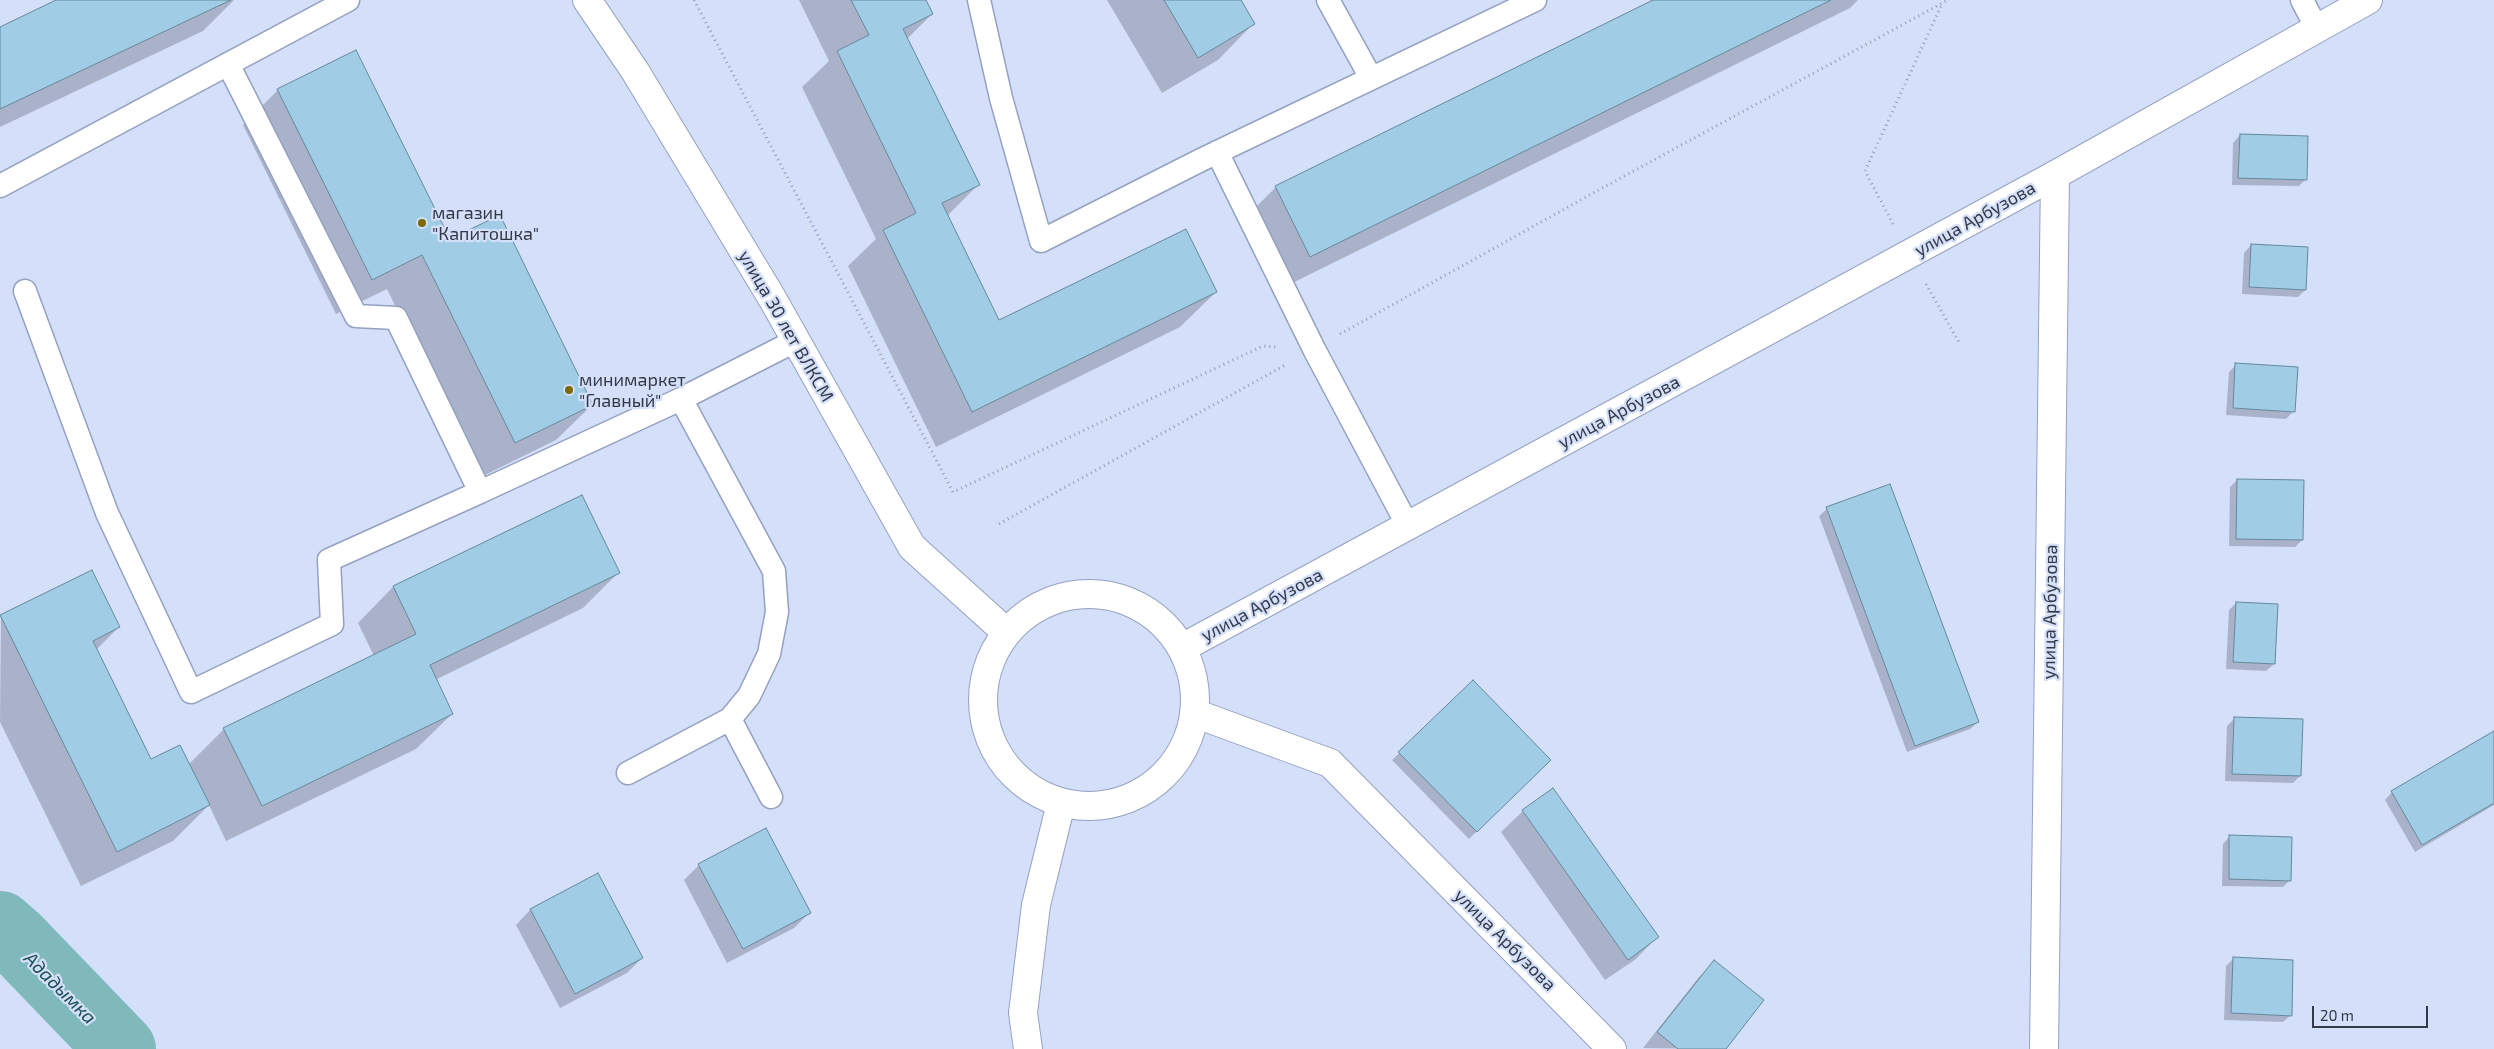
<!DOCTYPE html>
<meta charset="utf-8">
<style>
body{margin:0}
#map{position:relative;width:2494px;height:1049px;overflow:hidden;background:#d4dffa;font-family:"Exo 2",sans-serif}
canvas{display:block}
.scale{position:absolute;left:2312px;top:1006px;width:116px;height:22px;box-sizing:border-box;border:2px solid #333946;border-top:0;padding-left:6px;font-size:15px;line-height:18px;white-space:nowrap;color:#333946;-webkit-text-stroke:4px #d4dffa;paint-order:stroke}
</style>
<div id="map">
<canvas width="2494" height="1049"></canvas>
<div class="scale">20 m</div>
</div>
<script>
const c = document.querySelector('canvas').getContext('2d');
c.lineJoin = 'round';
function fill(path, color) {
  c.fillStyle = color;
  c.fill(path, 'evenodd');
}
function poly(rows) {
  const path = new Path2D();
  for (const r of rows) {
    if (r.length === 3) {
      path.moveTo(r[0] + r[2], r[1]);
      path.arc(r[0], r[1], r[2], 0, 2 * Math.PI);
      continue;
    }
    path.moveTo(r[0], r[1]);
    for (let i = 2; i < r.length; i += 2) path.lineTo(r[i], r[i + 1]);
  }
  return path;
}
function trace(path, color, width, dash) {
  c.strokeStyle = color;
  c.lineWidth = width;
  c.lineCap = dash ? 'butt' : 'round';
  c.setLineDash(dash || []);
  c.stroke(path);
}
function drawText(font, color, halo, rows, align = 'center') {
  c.font = font + ' "Exo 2",sans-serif';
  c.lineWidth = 4.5;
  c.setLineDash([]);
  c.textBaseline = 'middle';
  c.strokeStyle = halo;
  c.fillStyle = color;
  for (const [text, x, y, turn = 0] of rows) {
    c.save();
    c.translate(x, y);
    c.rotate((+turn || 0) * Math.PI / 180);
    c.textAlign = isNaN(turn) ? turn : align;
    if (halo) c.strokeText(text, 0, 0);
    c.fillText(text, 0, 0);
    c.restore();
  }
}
fill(poly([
 [59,0,234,0,203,31,0,127,0,28],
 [799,0,925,0,932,14,907,39,978,185,947,216,999,322,1216,292,1180,327,936,447,848,266,876,239,802,87,829,61],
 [1107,0,1239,0,1253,24,1218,60,1162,93],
 [1656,0,1858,0,1850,8,1274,292,1240,223,1276,187],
 [278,90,450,241,592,405,556,440,479,478,387,289,336,314,243,125],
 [2240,135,2306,179,2299,186,2232,185,2233,143],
 [2251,245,2305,290,2298,297,2242,294,2244,253],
 [2236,365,2294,411,2286,419,2226,415,2229,372],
 [2237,480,2302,540,2295,547,2229,546,2230,487],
 [1890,485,1978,722,1970,729,1907,752,1819,516,1827,509],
 [582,496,619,572,583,608,435,680,452,714,416,749,226,841,209,805,173,841,81,886,0,722,1,616,119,627,96,650,150,761,189,764,224,729,374,656,358,623,393,587],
 [2236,603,2274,664,2266,671,2226,669,2229,610],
 [1473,682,1549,760,1469,839,1392,760],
 [2235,718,2300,776,2293,783,2225,781,2227,726],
 [2494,732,2494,805,2415,852,2385,800,2392,792],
 [1523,811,1657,937,1636,959,1605,980,1501,832],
 [2230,836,2290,880,2283,887,2222,886,2223,844],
 [699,865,809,913,794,928,727,963,684,880],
 [597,875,642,958,627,973,560,1008,516,925,530,910],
 [2233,959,2291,1015,2283,1022,2224,1020,2226,966],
 [1714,962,1724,1049,1643,1048,1699,977]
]), '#0003');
trace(poly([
 [0,926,16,940,121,1049]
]), '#7fb9bb', 70);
const building = poly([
 [56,0,231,0,0,109,0,27,56,0],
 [851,0,926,0,933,14,903,29,980,185,942,203,999,320,1186,229,1217,292,972,412,883,230,916,213,837,51,869,35,851,0],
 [1164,0,1241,0,1255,24,1198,58,1164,0],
 [1653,0,1831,0,1310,257,1275,186,1653,0],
 [356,50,450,239,500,215,593,405,515,443,422,255,372,280,277,89,356,50],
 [2240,134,2308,136,2307,180,2238,178,2240,134],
 [2251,244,2308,247,2306,290,2249,287,2251,244],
 [2235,363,2298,367,2295,412,2233,408,2235,363],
 [2237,479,2304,480,2303,540,2236,539,2237,479],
 [1890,484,1979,722,1915,746,1826,507,1890,484],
 [582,495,620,573,430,665,453,714,262,806,223,728,416,634,393,586,582,495],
 [92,570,120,627,93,641,151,759,180,745,210,805,117,852,0,615,92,570],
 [2236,602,2278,604,2275,664,2233,662,2236,602],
 [1473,680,1551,760,1477,832,1398,752,1473,680],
 [2234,717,2303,719,2301,776,2232,774,2234,717],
 [2494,731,2494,803,2422,845,2391,791,2494,731],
 [1553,788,1659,937,1628,960,1522,810,1553,788],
 [766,828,811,913,743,949,698,864,766,828],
 [2229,835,2292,837,2291,881,2229,879,2229,835],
 [598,873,643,958,575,994,530,909,598,873],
 [2233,957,2293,960,2292,1016,2231,1013,2233,957],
 [1714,960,1764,1000,1726,1049,1678,1049,1657,1032,1714,960]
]);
fill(building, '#a0cce6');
trace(building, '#65889b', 1);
const service = poly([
 [979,0,1001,98,1041,241,1201,160,1535,0],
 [1328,0,1371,78],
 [2302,0,2317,29],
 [1217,152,1314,349,1408,526],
 [0,186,348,0],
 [25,291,107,513,191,692,332,624,329,560,480,492,396,318,356,316,228,64],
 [480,492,681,399,795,341],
 [730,719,771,797],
 [628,773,730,719,749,696,769,654,777,612,774,571,681,399]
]);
const minor = poly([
 [587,0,635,71,772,298,912,547,1006,632],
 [1194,713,1330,763,1612,1049],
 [2044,1049,2055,175]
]);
const tertiary = poly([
 [1089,700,106],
 [1182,648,2055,175,2368,0],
 [1028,1049,1023,1013,1036,905,1061,803]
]);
trace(service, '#94a1c1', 25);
trace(minor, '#94a1c1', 30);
trace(tertiary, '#94a1c1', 30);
trace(poly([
 [694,0,953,492,1263,346,1277,347],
 [1893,224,1865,171,1942,4],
 [1926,284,1960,344],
 [1340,334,1595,192,1948,0],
 [999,524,1287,364]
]), '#939cb1', 3, [1, 4]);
trace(service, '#fff', 22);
trace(minor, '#fff', 28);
trace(tertiary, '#fff', 28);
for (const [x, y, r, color] of [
 [422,223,5,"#7b6a02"],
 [569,390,5,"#7b6a02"]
]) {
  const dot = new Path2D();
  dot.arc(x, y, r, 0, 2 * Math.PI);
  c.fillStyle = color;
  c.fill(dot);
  trace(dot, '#d4dffa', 2);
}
drawText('18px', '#333946', '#d4dffa', [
 ["магазин",432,213],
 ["\"Капитошка\"",432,234],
 ["минимаркет",579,380],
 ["\"Главный\"",579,401]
], 'left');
drawText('18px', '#333946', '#d4dffa', [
 ["улица Арбузова",1975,219,-29],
 ["улица 30 лет ВЛКСМ",786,326,60],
 ["улица Арбузова",1619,412,-28],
 ["улица Арбузова",1262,605,-28],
 ["улица Арбузова",2050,612,-89],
 ["улица Арбузова",1505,940,45]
]);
drawText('italic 19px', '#1d5052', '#d4dffa', [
 ["Ададымка",60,988,45]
]);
</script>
